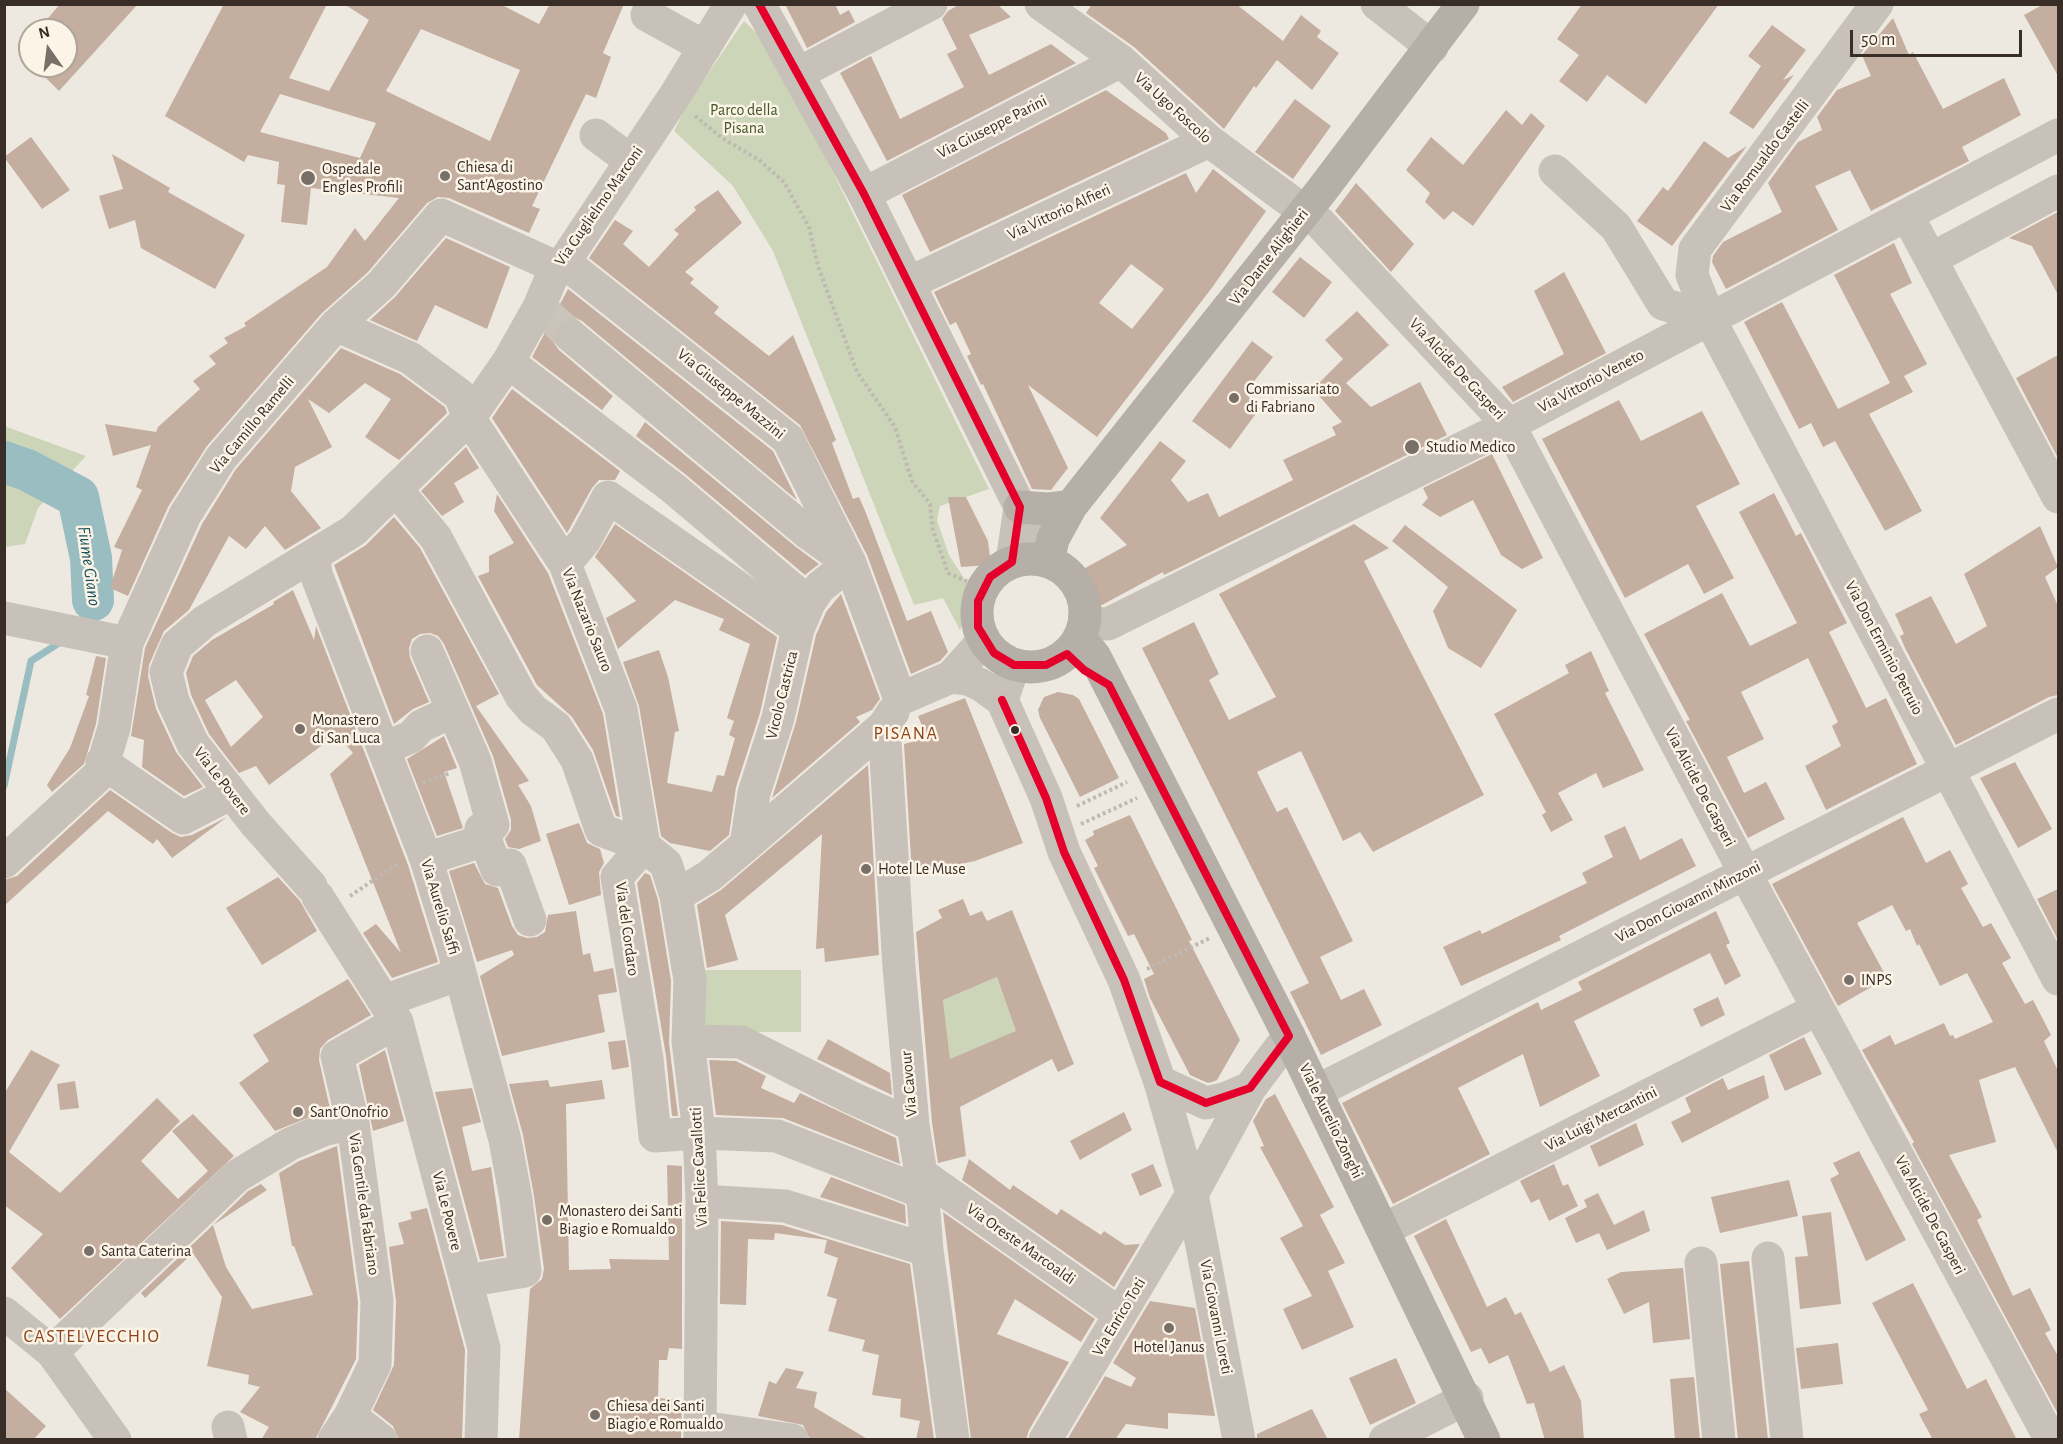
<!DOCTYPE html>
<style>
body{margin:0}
#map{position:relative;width:2063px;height:1444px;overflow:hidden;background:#eee9e0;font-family:"Alegreya Sans",sans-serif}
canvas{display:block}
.frame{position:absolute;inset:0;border:6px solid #382e27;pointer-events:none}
.north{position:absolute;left:18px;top:18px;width:60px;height:60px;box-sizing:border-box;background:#fbf4e7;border:2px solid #ada59a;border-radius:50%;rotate:346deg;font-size:16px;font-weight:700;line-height:24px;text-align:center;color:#382e27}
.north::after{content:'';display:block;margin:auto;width:21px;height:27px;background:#786f68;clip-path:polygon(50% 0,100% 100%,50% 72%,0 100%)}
.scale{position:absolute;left:1850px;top:30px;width:172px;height:27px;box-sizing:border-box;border:3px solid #382e27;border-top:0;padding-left:8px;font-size:18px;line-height:21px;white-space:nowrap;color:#382e27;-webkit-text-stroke:4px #fbf4e7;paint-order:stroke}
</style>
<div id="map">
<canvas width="2063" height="1444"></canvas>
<div class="frame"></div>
<div class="north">N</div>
<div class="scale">50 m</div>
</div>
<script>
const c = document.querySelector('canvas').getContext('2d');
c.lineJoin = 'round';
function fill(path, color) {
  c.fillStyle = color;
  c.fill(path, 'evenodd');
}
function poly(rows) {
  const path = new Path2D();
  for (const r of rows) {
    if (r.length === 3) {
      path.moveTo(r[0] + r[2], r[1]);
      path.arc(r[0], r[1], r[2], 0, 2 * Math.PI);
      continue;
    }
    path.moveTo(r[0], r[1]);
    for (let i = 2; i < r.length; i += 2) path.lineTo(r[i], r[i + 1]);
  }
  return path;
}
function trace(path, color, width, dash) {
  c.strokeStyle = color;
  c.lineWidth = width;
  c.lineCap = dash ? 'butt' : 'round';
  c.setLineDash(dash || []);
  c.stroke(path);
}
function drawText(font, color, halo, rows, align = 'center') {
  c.font = font + ' "Alegreya Sans",sans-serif';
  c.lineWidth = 5;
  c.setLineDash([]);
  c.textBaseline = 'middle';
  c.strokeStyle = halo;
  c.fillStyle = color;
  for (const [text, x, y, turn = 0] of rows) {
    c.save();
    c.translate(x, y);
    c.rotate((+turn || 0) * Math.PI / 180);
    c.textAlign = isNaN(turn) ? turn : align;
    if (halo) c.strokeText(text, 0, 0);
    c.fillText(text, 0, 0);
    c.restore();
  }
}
fill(poly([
 [744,21,771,47,989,489,940,506,937,520,949,555,973,592,960,630,943,598,914,605,773,251,733,186,674,131,689,101],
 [4,426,86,456,38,508,25,544,5,547],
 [700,970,801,970,801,1032,701,1032],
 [997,977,1018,1036,951,1068,943,1000]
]), '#ccd5b8');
trace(poly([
 [86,625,96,618,93,600],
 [4,786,31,661,62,641]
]), '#9abdc1', 7);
trace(poly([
 [4,462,27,470,78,497,91,558,93,600]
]), '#9abdc1', 42);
fill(poly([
 [60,4,138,4,59,91,34,66,66,66,66,30,38,30],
 [224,4,327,4,289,78,329,91,369,20,344,4,500,4,539,24,550,4,624,4,603,53,611,57,596,98,586,94,532,206,540,209,529,233,449,198,438,197,427,203,368,272,322,313,207,446,168,507,128,596,110,588,122,550,114,547,142,490,136,487,151,445,113,456,105,424,156,432,158,427,200,389,193,381,216,364,209,356,228,343,224,338,246,326,244,323,327,267,355,228,365,241,399,198,311,188,307,225,281,222,285,185,277,184,279,162,248,155,244,162,165,116],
 [421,29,520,70,490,141,386,91],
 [280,94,376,123,360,158,260,132],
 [785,4,835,4,840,15,849,10,855,22,807,48],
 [960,4,997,4,1011,17,969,35,989,75,1051,44,1076,63,887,161,840,73,871,56,900,119,964,87,947,54,957,49,942,19,948,11],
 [1092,4,1236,4,1283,41,1301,15,1321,31,1317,37,1339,53,1312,90,1277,60,1256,88,1254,86,1224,129,1134,47,1086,13],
 [1582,4,1719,4,1646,104,1607,75,1587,102,1559,81,1579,55,1557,39],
 [2044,4,2058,4,2058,76,2024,15],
 [1893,18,1909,55,1913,52,1943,109,2004,78,2021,115,1962,147,1969,161,1871,211,1850,170,1815,186,1838,230,1726,289,1712,262,1713,256,1723,242,1782,212,1768,183,1798,142,1822,130,1817,117,1837,90,1871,76,1862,55],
 [1772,25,1806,50,1783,80,1794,75,1753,129,1729,113,1761,66,1748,56],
 [1106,90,1166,133,1169,139,930,252,902,195],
 [1295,99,1331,126,1293,179,1255,152],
 [1506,110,1522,125,1531,113,1545,126,1473,226,1453,211,1444,220,1425,202,1430,193,1406,170,1431,137,1463,165],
 [31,137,70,190,42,209,4,157],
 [1704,141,1728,158,1747,146,1672,246,1637,221,1663,187,1668,191],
 [112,154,170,188,168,192,245,235,215,289,141,248,135,220,109,229,99,196,123,189],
 [1213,169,1266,211,1211,289,1097,437,1028,385,1068,468,1051,490,1032,489,983,384,981,385,967,356,971,354,956,322,950,325,934,292,1186,173,1196,193],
 [1131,264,1164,289,1132,329,1099,303],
 [1356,183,1414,244,1391,272,1335,211],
 [718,190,742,223,685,272,694,279,690,283,719,307,714,313,769,356,793,335,836,440,832,443,853,499,859,497,866,513,907,621,931,611,948,652,940,661,911,674,867,555,800,425,589,258,615,220,633,231,623,244,649,267,679,234,674,230,696,210,694,207],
 [2058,212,2057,229,2058,295,2032,246,2009,238],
 [446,238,510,267,487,329,435,305,417,341,370,320,395,297],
 [1894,243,1912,283,1890,294,1927,364,1904,376,1913,392,1869,414,1922,511,1885,531,1835,441,1823,447,1811,423,1799,429,1744,322,1782,302,1838,409,1890,383,1834,275],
 [1300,257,1332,282,1304,318,1272,292],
 [1564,272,1606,353,1513,402,1502,387,1564,354,1534,291],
 [568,289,773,451,797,500,582,321,574,317,565,318,557,324,553,332,553,342,559,350,613,396,602,410,532,357],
 [1357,311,1389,345,1346,383,1371,407,1420,382,1447,435,1164,575,1163,572,1102,605,1096,605,1078,572,1127,545,1100,518,1160,441,1186,461,1171,480,1188,502,1208,493,1219,517,1293,480,1283,460,1336,435,1332,427,1342,422,1313,389,1343,359,1325,340],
 [1252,341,1273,357,1245,393,1260,408,1230,449,1192,421],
 [341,348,400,374,445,407,447,413,399,460,365,437,391,399,365,383,329,413,308,399,332,447,295,467,291,491,321,528,285,550,265,526,246,549,229,536,189,610,164,631,149,665,148,676,156,709,176,752,203,787,184,796,142,767,144,740,131,736,145,648,202,524,236,469],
 [2058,355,2058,458,2016,378],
 [512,389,620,471,615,480,599,480,592,488,567,533,492,418],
 [1619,400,1641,441,1702,411,1740,484,1696,506,1734,578,1704,594,1688,564,1625,598,1542,439],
 [645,422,796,547,819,564,805,575,685,474,636,436],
 [466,447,479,468,454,483,464,502,442,516,421,491],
 [1492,454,1543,558,1522,569,1501,555,1473,500,1440,517,1422,505,1428,498,1423,488],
 [1774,493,1796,536,1801,533,1847,623,1829,632,1866,708,1886,698,1917,764,1826,810,1805,766,1841,746,1832,726,1838,722,1808,658,1741,692,1764,739,1727,757,1744,793,1766,782,1785,819,1748,838,1686,721,1690,720,1644,634,1722,593,1750,646,1797,623,1739,512],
 [497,494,548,573,603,714,620,817,616,816,593,750,572,717,537,685,478,576,489,572,489,556,514,543,494,511],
 [948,497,966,497,988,541,991,565,961,567],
 [394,517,420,548,499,694,476,706,529,781,518,785,531,806,541,841,519,849,508,847,505,839,511,830,511,820,493,756,444,644,438,636,430,633,420,634,412,639,409,648,410,658,429,702,413,709,394,724,334,565,366,545],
 [615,524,777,637,760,713,736,787,729,835,710,851,670,843,661,836,639,706,623,662,659,650,668,677,679,731,675,732,667,783,712,792,717,775,724,776,735,738,729,735,734,721,727,718,750,644,719,630,724,619,675,600,618,649,606,618,636,601,595,557],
 [1354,524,1389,548,1364,561,1484,795,1373,852,1360,832,1343,841,1301,751,1257,772,1277,812,1287,807,1353,941,1320,957,1341,1000,1364,989,1382,1025,1321,1055,1290,992,1309,983,1142,648,1194,622,1219,674,1209,680,1229,720,1276,697,1219,594],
 [1405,525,1517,610,1481,668,1448,648,1433,611,1448,587,1392,541],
 [2040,526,2058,567,2045,577,2058,606,2058,695,2049,697,1956,745,1905,648,1900,636,1904,634,1895,614,1931,596,1956,644,1987,626,1964,574],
 [293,590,314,640,316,626,408,865,438,962,392,978,363,933,376,924,401,953,330,774,353,753,337,734,269,785,256,766,239,773,209,734,191,695,186,673,193,656,212,640,274,604,273,602],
 [236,680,263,717,231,747,205,700],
 [841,594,880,699,872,710,856,717,860,722,772,798,796,722,816,635,826,612],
 [1591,651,1609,691,1605,693,1644,770,1603,788,1596,773,1558,793,1573,820,1551,832,1542,815,1546,812,1494,714,1569,673,1565,665],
 [96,656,106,658,96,724,84,764,52,792,47,785,70,748,89,696,86,695],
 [1058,692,1073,695,1079,699,1119,778,1080,797,1040,718,1038,710,1044,697],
 [965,698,1023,843,975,861,912,874,904,744,927,738,918,716],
 [444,736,457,768,444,772,463,828,437,836,407,759],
 [2015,762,2052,829,2018,848,1980,778],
 [868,765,879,955,825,962,824,948,816,949,822,834,725,915,738,960,707,968,697,905,721,890],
 [110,790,172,833,181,837,192,835,227,817,172,858,157,839,153,844,108,811,4,906,4,880,17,876],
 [1130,815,1192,940,1189,941,1240,1040,1217,1080,1212,1082,1208,1083,1190,1075,1150,998,1144,979,1154,974,1134,934,1128,936,1094,868,1098,866,1085,840,1094,835,1093,831],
 [1903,817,1926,863,1950,850,1968,884,1961,888,1983,927,1991,923,2011,958,2002,963,2025,1004,2033,1000,2051,1035,2044,1041,2058,1071,2058,1153,2015,1067,1979,1080,1996,1142,1949,1155,1982,1217,1977,1220,2013,1296,2030,1288,2051,1330,2045,1333,2058,1356,2058,1414,1912,1144,1914,1142,1862,1050,1890,1035,1895,1045,1944,1023,1950,1036,1953,1035,1955,1039,1993,1022,1967,973,1940,986,1919,944,1917,946,1910,929,1906,931,1892,905,1857,923,1887,978,1838,1006,1772,884],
 [579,823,587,843,600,849,604,863,599,872,601,895,569,905,546,834],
 [1625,826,1640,860,1682,838,1696,866,1559,936,1561,940,1461,986,1443,947,1480,930,1482,934,1587,883,1582,873,1613,857,1604,836],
 [474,863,485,884,498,888,512,926,518,935,527,938,537,937,545,932,548,915,576,911,583,955,590,953,594,972,613,968,617,992,598,995,605,1032,502,1056,480,976,514,955,512,950,477,962,449,871],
 [645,873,650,875,658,900,671,981,669,1043,678,1116,672,1116,666,1056,637,883],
 [278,877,300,901,317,931,262,965,226,908],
 [2058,889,2058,940,2037,899],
 [963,899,970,916,982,911,987,921,1012,910,1074,1064,1058,1072,1052,1059,960,1107,966,1156,938,1163,932,1123,916,932,942,918,938,910],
 [997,977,1016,1031,950,1059,943,1000],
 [1716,911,1730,943,1726,945,1741,976,1725,985,1710,953,1574,1021,1600,1076,1540,1107,1523,1054,1458,1088,1490,1154,1393,1204,1342,1103,1538,1002,1541,1010,1582,990,1578,982],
 [348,979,371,1015,328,1040,320,1049,319,1060,330,1109,275,1131,239,1083,269,1061,253,1035],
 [1718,997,1725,1015,1701,1027,1693,1009],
 [1804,1037,1822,1074,1785,1091,1769,1055],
 [828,1039,890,1073,892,1095,817,1059],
 [625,1040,629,1067,612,1070,608,1042],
 [31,1050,60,1065,9,1152,60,1193,157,1098,180,1121,141,1161,178,1199,208,1171,172,1131,193,1114,234,1156,60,1319,11,1268,43,1234,4,1205,4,1094],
 [385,1050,404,1121,373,1131,359,1065],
 [709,1060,736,1061,766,1076,761,1088,794,1103,800,1093,896,1138,900,1164,783,1118,716,1115],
 [1764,1075,1769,1098,1682,1143,1671,1122,1691,1112,1685,1098,1723,1078,1728,1090],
 [548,1080,550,1087,602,1080,605,1099,566,1104,569,1270,611,1269,609,1259,669,1260,667,1165,682,1166,682,1349,669,1348,667,1360,659,1360,658,1398,682,1400,681,1440,519,1440,530,1289,542,1279,544,1269,534,1196,523,1135,509,1084],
 [75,1081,79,1108,60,1110,57,1084],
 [472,1088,481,1122,462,1127,472,1171,491,1167,504,1256,480,1260,435,1092],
 [1275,1094,1334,1207,1320,1215,1345,1263,1328,1271,1354,1327,1302,1350,1283,1309,1312,1296,1280,1238,1303,1226,1260,1147,1264,1146,1253,1121,1266,1099],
 [1124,1112,1132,1130,1080,1160,1070,1141],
 [1636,1123,1644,1145,1599,1167,1590,1146],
 [337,1146,358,1302,356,1359,315,1440,261,1440,269,1427,240,1412,260,1387,248,1384,249,1375,207,1366,222,1297,193,1253,145,1298,141,1293,213,1225,226,1267,252,1309,313,1295,294,1246,292,1246,279,1173,299,1161],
 [1859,1151,1906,1240,1866,1261,1830,1179,1839,1174,1833,1163],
 [969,1159,1010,1190,1013,1185,1057,1215,1061,1209,1101,1235,1104,1231,1125,1245,1140,1244,1114,1287,962,1180],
 [1153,1164,1162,1186,1140,1196,1131,1174],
 [1554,1164,1563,1186,1568,1184,1578,1206,1549,1221,1539,1199,1531,1203,1520,1181],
 [831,1177,905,1205,906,1224,820,1197],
 [1789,1180,1798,1216,1720,1233,1711,1197],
 [261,1184,267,1190,213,1225,248,1191],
 [1598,1193,1614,1225,1644,1210,1650,1231,1607,1250,1599,1233,1576,1243,1565,1218,1587,1207,1584,1200],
 [427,1208,465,1350,462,1440,399,1440,393,1426,373,1410,394,1365,396,1301,389,1247,404,1244,398,1223,412,1219,410,1212],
 [943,1212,1095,1319,1081,1342,1015,1299,997,1334,1069,1362,1029,1430,1026,1440,971,1440],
 [1831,1212,1841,1304,1800,1309,1795,1257,1808,1256,1802,1216],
 [1446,1219,1487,1307,1506,1297,1515,1315,1521,1312,1550,1372,1564,1365,1581,1401,1584,1440,1545,1440,1534,1403,1527,1404,1508,1355,1489,1364,1481,1348,1471,1352,1414,1236],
 [721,1221,782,1225,910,1264,934,1440,916,1440,920,1421,900,1417,901,1399,872,1395,879,1355,862,1351,865,1340,828,1331,837,1299,827,1296,838,1258,824,1253,827,1240,775,1233,774,1240,748,1239,746,1305,720,1304],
 [1749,1261,1768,1440,1738,1440,1720,1264],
 [1683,1268,1690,1339,1653,1343,1649,1302,1624,1314,1607,1279,1621,1272],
 [1913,1283,1967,1389,1986,1379,2017,1440,1933,1440,1919,1414,1928,1410,1872,1303],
 [1150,1301,1195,1308,1215,1416,1168,1413,1168,1429,1126,1424,1115,1440,1067,1440,1105,1376,1131,1387,1136,1378,1113,1363],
 [1838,1343,1843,1384,1801,1389,1796,1348],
 [1396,1358,1416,1403,1370,1425,1349,1378],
 [786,1368,804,1372,796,1388,817,1392,814,1407,869,1440,810,1440,803,1425,758,1416,769,1381,776,1384],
 [1694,1377,1700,1440,1675,1440,1670,1379],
 [4,1388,46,1426,33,1440,4,1440],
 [1312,1409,1328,1440,1257,1440,1257,1434]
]), '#c3aea0');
trace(poly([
 [547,314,571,336]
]), '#cac4bb', 33, [33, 16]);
trace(poly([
 [695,116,722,138,759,160,784,182,809,227,818,266,857,372,895,427,912,481,930,504,933,530,948,573,982,588],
 [423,783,450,773],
 [1077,806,1127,782],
 [1081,824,1137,798],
 [350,896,399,863],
 [1147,969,1210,938]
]), '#c0b9b1', 4, [3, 3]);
trace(poly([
 [759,4,864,194,1020,507,1032,522,1041,559],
 [1041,4,1121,61,1209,141,1320,223,1509,425,1745,873,2051,1440],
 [1377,4,1432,47],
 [1877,4,1695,249,1692,275,1709,318,2058,979],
 [647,15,705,47],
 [797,74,931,4],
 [596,135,631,161],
 [1555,171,1616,227,1663,304,1709,318],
 [864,194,1121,61],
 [1907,215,2058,497],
 [1931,259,2058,191],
 [564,262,788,439,850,563,900,699],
 [909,283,1209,141],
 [336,325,410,358,460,395,469,418,565,564,621,709,644,846],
 [571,336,808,533,850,563,820,587,809,603,798,629,778,718,754,793,746,845],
 [508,362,673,488,809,603],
 [396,489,436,538,521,696,533,710,556,727,577,760,601,830,644,846,666,864,676,896,690,980,688,1041,699,1133,702,1201,700,1440],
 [314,556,316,574,426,859,452,943,505,1140,516,1199,525,1271,466,1281,484,1348,481,1440],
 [1012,562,1020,507],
 [565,564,585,540,608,497,798,629],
 [4,618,127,643],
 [1085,623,1108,624,1509,425,2058,135],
 [427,651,475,761,493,825,481,829,497,870,510,865,530,920],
 [951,677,968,679,981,685,1002,700,1046,798,1064,852,1124,980,1160,1082,1192,1194,1239,1440],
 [900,699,951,677,984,640],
 [1002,700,1014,665],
 [884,726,899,967,913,1125,921,1174,927,1250,953,1440],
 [384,748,411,737,421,726,453,711],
 [102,762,183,818,231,793],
 [644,846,617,877,647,1059,655,1136,699,1133,777,1136,922,1192],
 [426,859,485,840],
 [4,862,100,774,114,728,127,643,185,515,221,458,336,325,381,285,441,215,556,267],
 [311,886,255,823,193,744,173,701,166,672,177,645,205,621,353,531,469,418,508,362,539,307,556,267,564,262,674,97,731,4],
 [676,896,709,876,746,845,884,726,893,712],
 [318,897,397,1022,466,1281],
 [384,1001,460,974],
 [688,1041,741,1042,850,1097,913,1125],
 [1160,1082,1206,1103,1227,1098,1250,1088],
 [1317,1091,2058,714],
 [921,1174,1120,1314],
 [702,1201,785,1206,927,1250],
 [1385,1229,1818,1009],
 [1768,1258,1787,1440],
 [1701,1263,1719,1440],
 [4,1313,52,1352,115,1440],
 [52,1352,237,1176,290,1144,323,1130,353,1123],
 [350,1416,381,1440],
 [228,1427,231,1440],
 [701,1427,792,1440],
 [334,1440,350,1416,375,1364,377,1301,353,1123,337,1056,397,1022],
 [1045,1440,1192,1194,1250,1088,1289,1036],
 [1385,1440,1467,1398]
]), '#c7c1b9', 33);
trace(poly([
 [1020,507,1047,509,1071,506],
 [1031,613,54],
 [1048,561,1053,539,1071,506,1322,190,1463,4],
 [1080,638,1095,657,1289,1036,1484,1440]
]), '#b5afa8', 33);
trace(poly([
 [759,4,864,194,1020,507,1012,562,990,577,978,601,978,627,994,653,1014,665,1046,665,1067,654,1084,670,1109,685,1289,1036,1250,1088,1206,1103,1160,1082,1124,980,1064,852,1046,798,1002,700]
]), '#e4002b', 8);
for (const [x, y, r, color] of [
 [445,176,6,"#786f68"],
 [308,178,8,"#786f68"],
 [1234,398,6,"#786f68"],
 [1412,447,8,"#786f68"],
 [300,729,6,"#786f68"],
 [1015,730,5,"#382e27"],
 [866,869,6,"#786f68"],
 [1849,980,6,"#786f68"],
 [298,1112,6,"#786f68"],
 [547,1220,6,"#786f68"],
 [89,1251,6,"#786f68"],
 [1169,1328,6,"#786f68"],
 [595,1415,6,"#786f68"]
]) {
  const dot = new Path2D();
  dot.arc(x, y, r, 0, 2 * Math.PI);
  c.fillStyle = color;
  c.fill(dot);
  trace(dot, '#fbf4e7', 2);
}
drawText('16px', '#382e27', '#fbf4e7', [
 ["Via Ugo Foscolo",1173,108,42],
 ["Via Giuseppe Parini",992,127,-27],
 ["Via Romualdo Castelli",1765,156,-53],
 ["Via Guglielmo Marconi",599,206,-55],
 ["Via Vittorio Alfieri",1059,212,-25],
 ["Via Dante Alighieri",1269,257,-52],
 ["Via Alcide De Gasperi",1457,369,47],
 ["Via Vittorio Veneto",1591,381,-28],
 ["Via Giuseppe Mazzini",731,394,39],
 ["Via Camillo Ramelli",252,425,-50],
 ["Via Nazario Sauro",587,620,68],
 ["Via Don Erminio Petruio",1884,648,62],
 ["Vicolo Castrica",782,695,-76],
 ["Via Le Povere",222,781,52],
 ["Via Alcide De Gasperi",1700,787,62],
 ["Via Don Giovanni Minzoni",1688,902,-27],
 ["Via Aurelio Saffi",440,907,73],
 ["Via del Cordaro",627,929,82],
 ["Via Cavour",909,1084,-95],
 ["Via Luigi Mercantini",1601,1119,-27],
 ["Viale Aurelio Zonghi",1331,1121,64],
 ["Via Felice Cavallotti",699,1167,-93],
 ["Via Gentile da Fabriano",364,1204,82],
 ["Via Le Povere",447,1211,76],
 ["Via Alcide De Gasperi",1930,1215,62],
 ["Via Oreste Marcoaldi",1021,1244,35],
 ["Via Enrico Toti",1119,1317,-59],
 ["Via Giovanni Loreti",1216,1317,79]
]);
drawText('16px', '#425928', '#fbf4e7', [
 ["Parco della",744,110],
 ["Pisana",744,128]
]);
drawText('16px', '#382e27', '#fbf4e7', [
 ["Chiesa di",457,167],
 ["Sant'Agostino",457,185],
 ["Ospedale",322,169],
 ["Engles Profili",322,187],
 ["Commissariato",1246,389],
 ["di Fabriano",1246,407],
 ["Studio Medico",1426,447],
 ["Monastero",312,720],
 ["di San Luca",312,738],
 ["Hotel Le Muse",878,869],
 ["INPS",1861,980],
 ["Sant'Onofrio",310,1112],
 ["Monastero dei Santi",559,1211],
 ["Biagio e Romualdo",559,1229],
 ["Santa Caterina",101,1251],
 ["Hotel Janus",1169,1347,"center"],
 ["Chiesa dei Santi",607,1406],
 ["Biagio e Romualdo",607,1424]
], 'left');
drawText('italic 18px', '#18515d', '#fbf4e7', [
 ["Fiume Giano",89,566,82]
]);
c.letterSpacing = '1.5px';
drawText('18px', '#8e4118', '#fbf4e7', [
 ["PISANA",906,734],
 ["CASTELVECCHIO",92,1337]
]);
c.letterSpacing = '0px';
</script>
